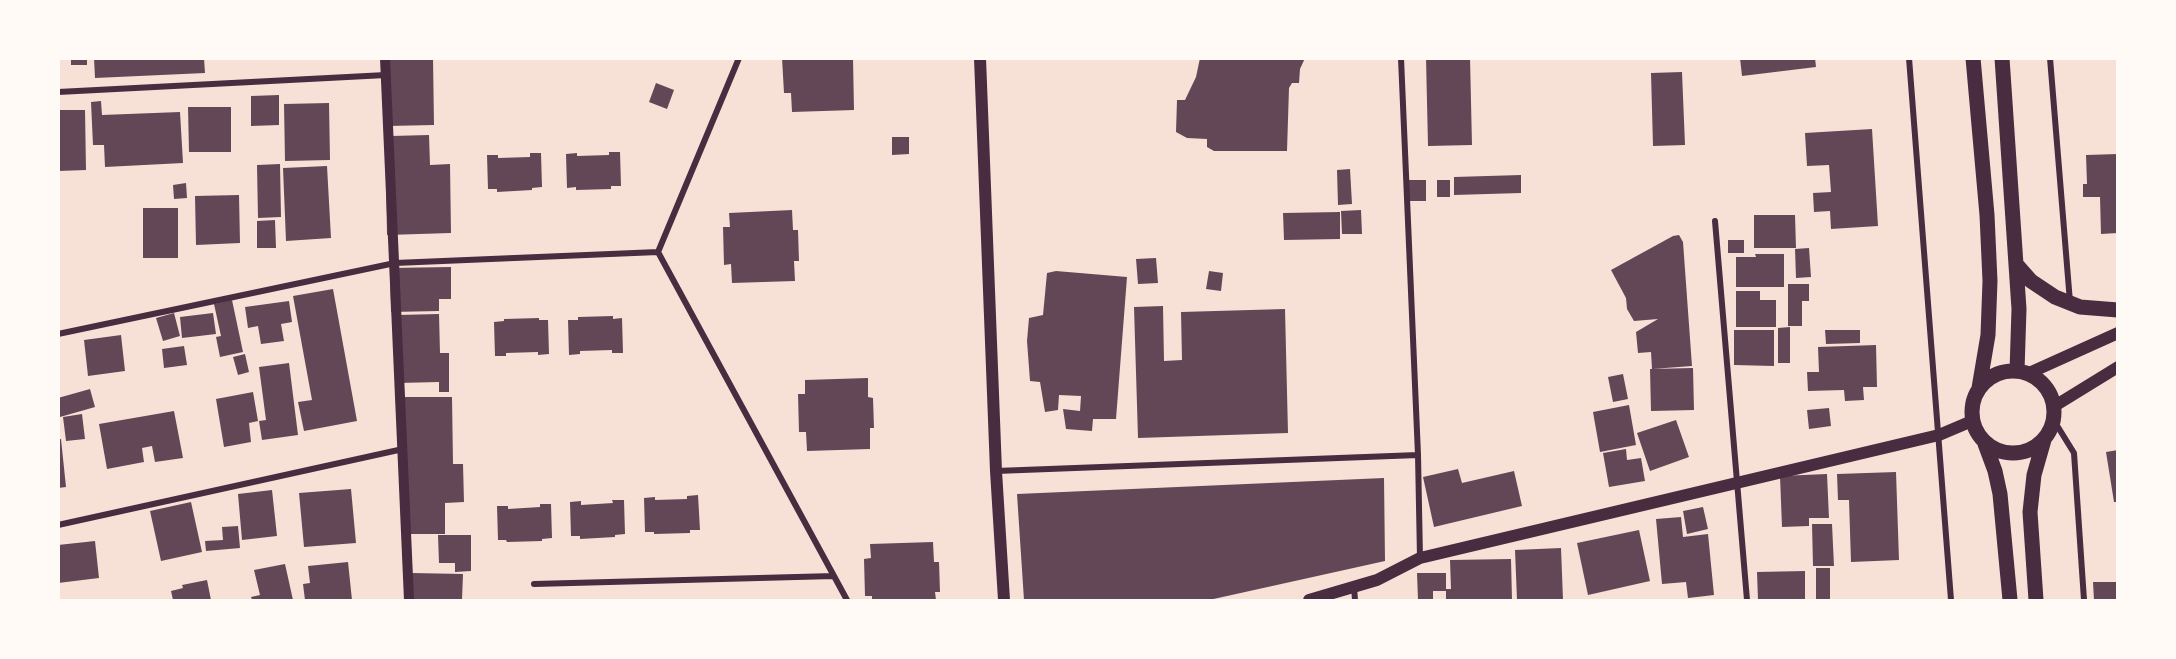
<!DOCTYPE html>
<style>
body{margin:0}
#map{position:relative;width:2176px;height:659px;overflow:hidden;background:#f7e1d7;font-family:"Varela Round",sans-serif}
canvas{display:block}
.frame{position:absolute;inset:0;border:60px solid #fffaf5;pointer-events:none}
</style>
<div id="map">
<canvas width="2176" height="659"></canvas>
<div class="frame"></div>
</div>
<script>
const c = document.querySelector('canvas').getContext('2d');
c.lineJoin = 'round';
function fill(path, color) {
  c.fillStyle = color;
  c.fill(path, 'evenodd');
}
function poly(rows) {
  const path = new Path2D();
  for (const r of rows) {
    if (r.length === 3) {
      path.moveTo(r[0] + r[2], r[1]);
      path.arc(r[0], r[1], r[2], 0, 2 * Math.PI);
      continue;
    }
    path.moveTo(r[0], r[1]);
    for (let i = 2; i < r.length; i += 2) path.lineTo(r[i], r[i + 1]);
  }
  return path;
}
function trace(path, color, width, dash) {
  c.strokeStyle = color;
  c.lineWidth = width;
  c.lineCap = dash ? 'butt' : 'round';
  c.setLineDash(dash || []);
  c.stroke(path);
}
fill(poly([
 [71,58,87,58,87,65,71,65],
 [94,58,204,58,205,73,95,78],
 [387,58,433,58,434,125,388,126],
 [782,58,853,58,854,110,792,112,791,93,784,93],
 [1200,58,1305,58,1300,69,1299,83,1292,83,1289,88,1287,151,1214,151,1207,147,1207,139,1187,138,1176,132,1177,100,1185,100,1196,77],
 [1426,58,1470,58,1472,145,1428,146],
 [1740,58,1815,58,1816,67,1742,76],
 [1682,72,1685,145,1653,146,1651,73],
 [656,83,674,90,667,109,649,102],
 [279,95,279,125,251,126,251,96],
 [101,101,102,115,180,112,183,163,105,167,104,145,93,145,91,102],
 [329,103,330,160,285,161,284,104],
 [188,107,231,107,231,152,189,152],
 [58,110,85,110,86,170,58,171],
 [1872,129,1878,226,1831,229,1830,211,1814,212,1813,193,1831,192,1829,165,1807,166,1805,133],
 [429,135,430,165,450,164,451,233,387,235,386,182,391,136],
 [892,137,909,137,909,154,892,155],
 [609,152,620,152,621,186,611,186,611,189,576,190,576,187,567,188,566,154,577,153,577,156,609,155],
 [530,153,541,153,542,187,532,188,532,190,497,192,497,189,488,189,487,155,498,155,498,158,530,157],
 [2118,154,2118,233,2101,234,2100,197,2083,197,2083,184,2087,184,2086,155],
 [280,164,281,217,258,218,257,165],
 [327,166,331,238,286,241,283,168],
 [1350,169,1352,204,1338,205,1337,170],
 [1521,175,1521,193,1454,195,1454,177],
 [1407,180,1426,180,1426,201,1407,201],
 [1437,180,1450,180,1450,197,1437,197],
 [186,183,187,198,174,199,173,185],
 [239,195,240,243,196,245,195,196],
 [143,208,178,208,178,258,143,258],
 [792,210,793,230,798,230,799,261,794,261,795,281,732,283,731,264,724,265,723,227,730,227,729,213],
 [1361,210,1362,234,1342,234,1341,211],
 [1340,212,1340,239,1284,240,1283,213],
 [1754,215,1795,215,1796,248,1754,248],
 [275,220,276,248,257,248,257,221],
 [1679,235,1683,242,1692,366,1652,369,1651,352,1638,353,1636,332,1658,319,1634,321,1627,309,1626,298,1611,270,1673,236],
 [1728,240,1744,240,1744,253,1728,253],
 [1809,248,1811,277,1796,278,1795,249],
 [1755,254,1784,254,1784,287,1736,287,1736,257,1756,257],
 [1156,258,1158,283,1138,284,1136,259],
 [451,267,451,299,439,299,439,311,391,312,390,268],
 [1056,271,1127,277,1116,419,1093,419,1092,431,1066,429,1063,409,1080,411,1081,396,1059,395,1058,410,1045,412,1040,382,1030,381,1027,341,1029,318,1043,315,1047,273],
 [1209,271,1223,273,1221,291,1206,289],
 [1788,284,1809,284,1809,301,1802,301,1802,326,1788,326],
 [333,289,357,421,304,431,298,402,312,400,293,296],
 [1736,291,1760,291,1760,300,1776,300,1776,327,1736,327],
 [232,300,243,352,220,357,216,337,221,336,214,304],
 [289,301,292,322,281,324,284,341,261,344,258,326,248,328,245,307],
 [1163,306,1164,361,1182,360,1181,312,1285,309,1288,433,1138,438,1134,307],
 [174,313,180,336,163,341,156,318],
 [213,313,216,334,182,338,180,317],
 [439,314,440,353,449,353,449,392,439,392,439,382,398,383,397,315],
 [613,316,613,319,622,318,623,353,612,353,612,350,580,351,580,354,569,355,568,320,578,320,578,317],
 [539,318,539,320,548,320,549,354,538,355,538,352,506,353,506,356,495,356,494,322,504,321,504,319],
 [1790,327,1790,363,1778,363,1778,328],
 [1734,330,1774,330,1774,366,1734,365],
 [1825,330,1860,330,1860,343,1826,344],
 [121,335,125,371,88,376,84,340],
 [1876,345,1877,387,1863,387,1864,400,1845,401,1844,390,1808,391,1807,372,1819,372,1818,347],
 [184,346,187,365,164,368,162,349],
 [245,354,249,372,238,375,233,357],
 [289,363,298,435,262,440,259,421,266,420,259,367],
 [1693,368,1694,410,1651,411,1650,369],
 [1623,374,1628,399,1613,402,1608,377],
 [868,378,868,397,873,398,874,428,870,428,870,449,807,451,806,432,799,432,798,394,805,394,805,380],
 [90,389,95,407,60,417,58,398],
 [253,392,258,421,249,423,251,442,224,447,216,399],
 [403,397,452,397,453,464,463,464,464,502,445,503,445,534,407,534],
 [1629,405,1636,445,1600,452,1593,412],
 [1829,408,1831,426,1809,429,1807,410],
 [174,411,183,458,155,462,152,446,142,448,144,462,107,469,99,424],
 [82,414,85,439,66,441,63,417],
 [1676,420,1689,457,1650,471,1637,433],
 [58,439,61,439,66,487,58,488],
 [1626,449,1627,460,1641,458,1645,481,1609,487,1603,453],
 [2118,450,2118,502,2114,502,2106,452],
 [1458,469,1462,483,1514,471,1522,506,1434,527,1423,477],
 [1896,472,1899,560,1851,562,1849,500,1838,500,1837,474],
 [1827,474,1829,518,1809,518,1809,526,1782,527,1780,476],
 [1384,478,1385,561,1209,600,1024,600,1017,494],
 [351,489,356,543,304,547,299,493],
 [272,490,277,536,242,540,238,494],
 [698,495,700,530,690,530,690,533,654,534,654,532,645,532,644,498,655,497,655,500,687,499,687,496],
 [612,500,624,500,625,534,615,535,615,537,580,539,580,536,571,536,570,502,581,501,581,505,613,503],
 [191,502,202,552,161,561,150,511],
 [540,504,551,504,552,538,542,539,542,541,507,542,506,540,498,540,497,506,508,506,508,509,540,507],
 [1703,507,1708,529,1687,534,1683,511],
 [1681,517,1683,537,1708,534,1714,595,1688,598,1686,582,1662,584,1656,519],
 [1812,524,1832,524,1834,566,1813,566],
 [238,526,240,548,206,551,205,541,223,540,222,527],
 [1639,530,1650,581,1588,595,1577,543],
 [438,535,471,535,471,571,455,572,455,563,439,563],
 [95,541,99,578,58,583,58,545],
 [933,542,934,562,939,562,940,592,935,592,936,600,872,600,872,596,865,596,864,559,871,558,870,544],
 [1561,548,1563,600,1517,600,1515,550],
 [1511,559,1512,600,1446,600,1446,591,1433,591,1433,600,1418,600,1417,573,1446,573,1446,589,1451,589,1450,560],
 [348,562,352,600,305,600,303,584,310,583,308,566],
 [285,564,293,600,252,600,251,597,260,595,254,570],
 [1816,568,1830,568,1830,600,1816,600],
 [1805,571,1805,600,1758,600,1757,572],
 [412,573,463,574,462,600,412,600],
 [207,580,211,600,173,600,171,591,183,588,182,585],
 [2093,582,2118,582,2118,600,2094,600]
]), '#644757');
trace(poly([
 [1401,58,1418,455,1420,558],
 [1909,58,1951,600],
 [2050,58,2070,302],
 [58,92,386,75],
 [1715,221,1747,600],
 [658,252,847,600],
 [658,252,739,58],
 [58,334,395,263,658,252],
 [2053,419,2074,453,2084,600],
 [996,471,1418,455],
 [58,525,403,449],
 [534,584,834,576],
 [1354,587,1355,600]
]), '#4a2c40', 6);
trace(poly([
 [385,58,409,600]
]), '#4a2c40', 10);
trace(poly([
 [980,58,996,471,1004,600],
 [2027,374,2118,333],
 [2053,407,2118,367],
 [1309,600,1377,580,1420,558,1939,435,1972,421]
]), '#4a2c40', 12);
trace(poly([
 [1973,58,1987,215,1990,281,1988,335,1979,388],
 [2002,58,2019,309,2017,371],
 [2016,264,2031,281,2055,297,2080,307,2118,310],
 [2013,412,41],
 [1985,444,1995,471,2000,494,2010,600],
 [2036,600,2030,512,2034,475,2044,440]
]), '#4a2c40', 15);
</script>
